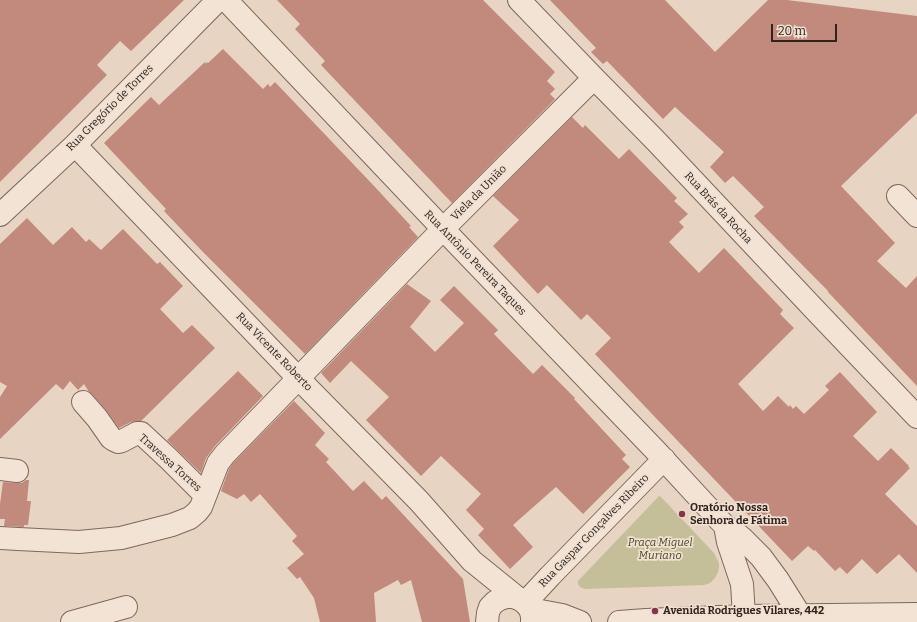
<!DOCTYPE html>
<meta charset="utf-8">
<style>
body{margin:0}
#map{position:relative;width:917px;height:622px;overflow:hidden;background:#e7d4c2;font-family:Bitter,serif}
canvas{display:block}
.scale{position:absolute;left:771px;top:24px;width:66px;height:18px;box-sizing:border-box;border:2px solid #31231e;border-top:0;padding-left:5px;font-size:12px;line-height:14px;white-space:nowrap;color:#31231e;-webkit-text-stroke:3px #f0e0d1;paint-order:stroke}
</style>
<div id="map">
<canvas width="917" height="622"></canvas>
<div class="scale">20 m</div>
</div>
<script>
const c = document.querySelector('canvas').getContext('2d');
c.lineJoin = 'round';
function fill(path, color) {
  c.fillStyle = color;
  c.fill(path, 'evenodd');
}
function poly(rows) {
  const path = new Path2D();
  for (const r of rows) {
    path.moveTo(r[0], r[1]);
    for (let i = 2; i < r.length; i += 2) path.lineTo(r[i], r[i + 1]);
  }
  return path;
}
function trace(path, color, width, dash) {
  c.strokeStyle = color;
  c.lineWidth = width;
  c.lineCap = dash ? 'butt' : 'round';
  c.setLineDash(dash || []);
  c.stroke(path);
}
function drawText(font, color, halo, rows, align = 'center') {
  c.font = font + ' Bitter,serif';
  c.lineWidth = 3.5;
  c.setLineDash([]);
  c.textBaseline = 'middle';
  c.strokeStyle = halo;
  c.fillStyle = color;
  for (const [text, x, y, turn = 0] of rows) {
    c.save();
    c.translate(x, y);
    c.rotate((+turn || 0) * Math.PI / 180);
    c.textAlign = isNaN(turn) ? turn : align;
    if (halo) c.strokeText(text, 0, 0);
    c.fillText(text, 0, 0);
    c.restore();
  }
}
fill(poly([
 [659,496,661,497,714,553,719,563,719,567,718,572,715,578,710,583,704,585,585,589,580,587,578,584,578,581]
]), '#c4bf98');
fill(poly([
 [0,0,184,0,131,51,120,41,97,65,107,75,0,182],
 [277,0,483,0,555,72,547,81,555,89,550,94,555,99,452,203,321,65,325,61,295,29,300,24],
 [550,0,665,0,715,52,768,0,787,0,917,16,917,113,841,186,895,243,877,261,906,288,917,276,917,386,828,292,828,291,754,216,764,207,733,176,725,183,710,167,724,152,675,107,663,119,607,61,603,64,591,52,596,48],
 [223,49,263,89,268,84,270,87,275,82,375,187,411,226,409,227,418,237,305,354,202,251,164,211,166,209,104,143,151,97,159,105,205,62,206,64,207,62,208,63],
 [572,117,583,128,585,125,619,159,629,149,677,198,674,201,688,214,679,222,684,227,669,242,699,273,724,248,783,310,780,314,794,328,738,384,763,411,778,396,789,407,790,405,793,409,796,406,804,414,829,390,825,386,840,372,877,412,853,436,878,461,891,448,909,466,908,467,910,468,885,494,917,526,917,573,899,554,877,574,862,559,847,574,840,567,835,571,815,550,814,551,808,546,792,561,595,354,611,338,587,314,581,320,547,285,538,294,493,246,519,220,493,196],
 [27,218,53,245,72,227,86,242,89,239,101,250,123,229,157,264,160,262,183,286,160,309,183,333,192,325,215,348,141,421,131,422,119,428,106,410,92,394,89,392,84,384,78,390,70,381,63,390,56,384,0,439,0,397,7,386,0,382,0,244],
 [407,284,431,301,410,327,435,352,464,323,440,300,454,286,498,330,494,334,533,374,542,365,575,398,574,399,626,455,622,459,630,467,583,514,556,487,513,525,533,547,510,569,478,535,484,529,466,510,481,494,441,456,421,476,366,420,389,397,351,361,330,383,321,373],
 [238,371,263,396,215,446,206,458,201,473,167,440],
 [294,401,325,433,315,445,329,459,326,462,353,491,364,481,382,500,386,496,463,579,470,622,422,622,411,580,401,585,398,580,374,593,376,622,320,622,314,598,300,577,297,579,287,568,304,554,292,541,297,536,260,494,251,502,244,494,237,499,221,491,229,469,234,462],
 [26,480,29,480,27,501,31,501,28,525,24,525,24,527,4,526,5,519,0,519,0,504,3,482,16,483,22,483]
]), '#c18a7d');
const minor = poly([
 [226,0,443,229,656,451,725,526,735,532,742,538,761,557,778,580,800,615],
 [519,0,594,78,656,141,817,312,917,417],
 [75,145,299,379,419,501,472,561,519,599],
 [898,196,917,216],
 [0,215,75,145,218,0],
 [83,402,97,418,111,438,114,440,118,442,122,441,137,433,141,433,169,459,205,495],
 [0,469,17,471],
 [725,526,728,542,742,584,744,616],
 [0,538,18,539,79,542,121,538,172,525,190,518,197,512,201,507,218,463,225,454,443,229,594,78],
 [525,603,550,576,664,459],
 [530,609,562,615,580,622],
 [72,622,126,607],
 [487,622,488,613,490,607,495,602,500,599,507,597,513,597,519,599,525,603,530,609,532,616,532,622],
 [619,622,646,620,744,616,917,614]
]);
trace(minor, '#7f675c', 24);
trace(minor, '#f3e3d4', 22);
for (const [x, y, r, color] of [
 [682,514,4,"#863447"],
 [655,611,4,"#863447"]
]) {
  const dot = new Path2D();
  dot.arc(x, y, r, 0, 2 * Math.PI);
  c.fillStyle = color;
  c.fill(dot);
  trace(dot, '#f0e0d1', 1.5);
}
drawText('11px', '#31231e', '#f0e0d1', [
 ["Rua Gregório de Torres",110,108,-45],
 ["Viela da União",479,193,-45],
 ["Rua Brás da Rocha",718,208,47],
 ["Rua Antônio Pereira Taques",475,263,46],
 ["Rua Vicente Roberto",274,352,46],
 ["Travessa Torres",170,463,42],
 ["Rua Gaspar Gonçalves Ribeiro",594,531,-46]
]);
drawText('bold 11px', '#31231e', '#f0e0d1', [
 ["Oratório Nossa",690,508],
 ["Senhora de Fátima",690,521],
 ["Avenida Rodrigues Vilares, 442",663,611]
], 'left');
drawText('italic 11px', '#494a27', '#f0e0d1', [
 ["Praça Miguel",660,543],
 ["Muriano",660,556]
]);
</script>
